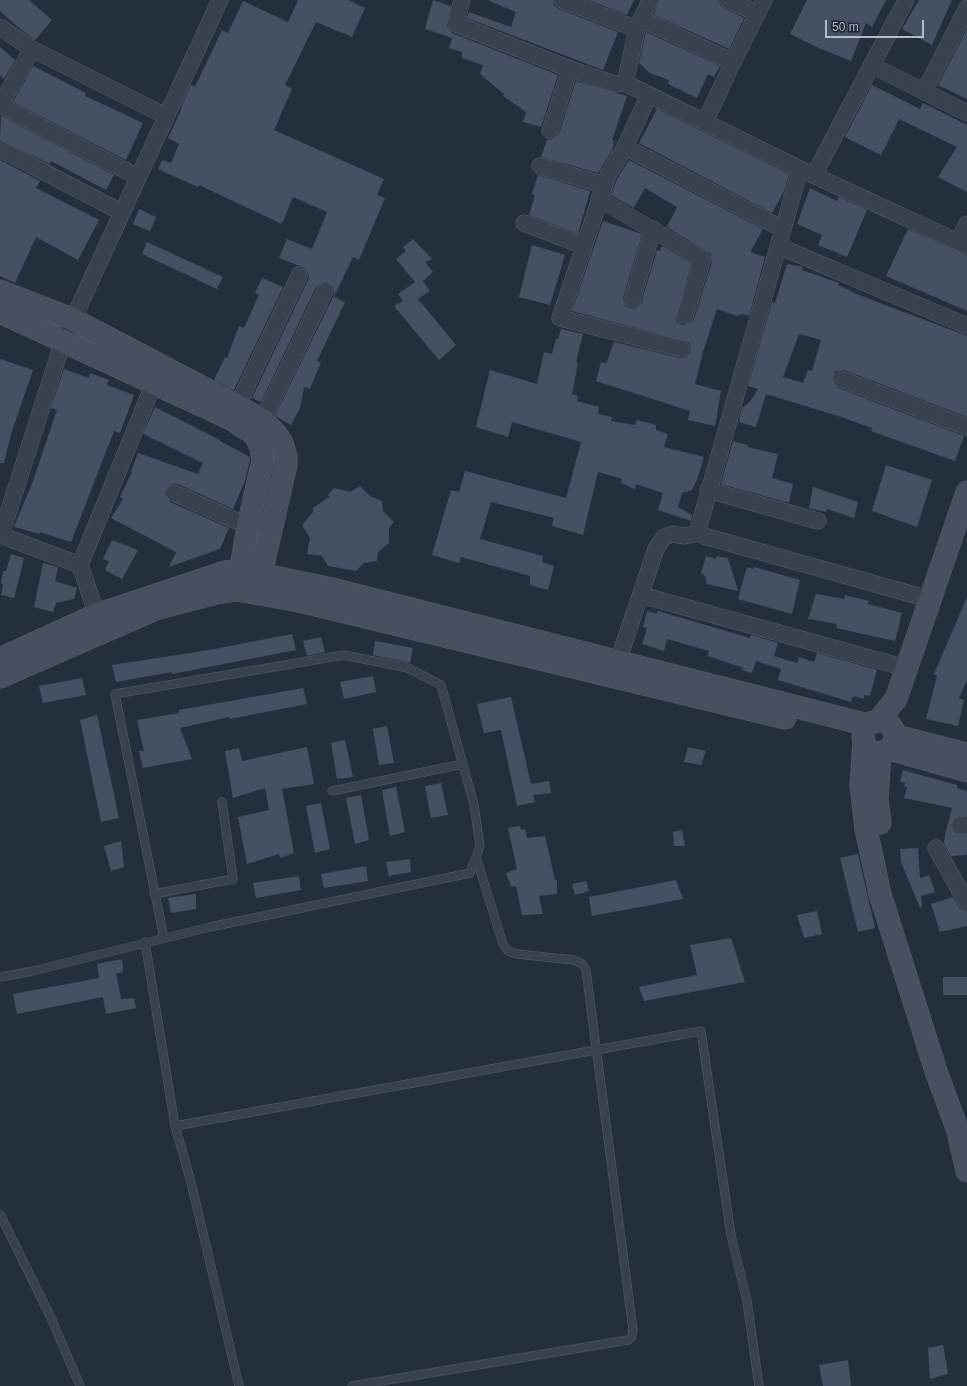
<!DOCTYPE html>
<style>
body{margin:0}
#map{position:relative;width:967px;height:1386px;overflow:hidden;background:#242f3e;font-family:Arial,sans-serif}
canvas{display:block}
.scale{position:absolute;left:825px;top:20px;width:99px;height:18px;box-sizing:border-box;border:2px solid #b4bcc9;border-top:0;padding-left:5px;font-size:12px;line-height:14px;white-space:nowrap;color:#b4bcc9;-webkit-text-stroke:3px #1d2633;paint-order:stroke}
</style>
<div id="map">
<canvas width="967" height="1386"></canvas>
<div class="scale">50 m</div>
</div>
<script>
const c = document.querySelector('canvas').getContext('2d');
c.lineJoin = 'round';
function fill(path, color) {
  c.fillStyle = color;
  c.fill(path, 'evenodd');
}
function poly(rows) {
  const path = new Path2D();
  for (const r of rows) {
    if (r.length === 3) {
      path.moveTo(r[0] + r[2], r[1]);
      path.arc(r[0], r[1], r[2], 0, 2 * Math.PI);
      continue;
    }
    path.moveTo(r[0], r[1]);
    for (let i = 2; i < r.length; i += 2) path.lineTo(r[i], r[i + 1]);
  }
  return path;
}
function trace(path, color, width, dash) {
  c.strokeStyle = color;
  c.lineWidth = width;
  c.lineCap = dash ? 'butt' : 'round';
  c.setLineDash(dash || []);
  c.stroke(path);
}
fill(poly([
 [0,0,29,0,52,20,35,40,20,29,0,11],
 [298,0,348,0,365,8,352,37,316,22,285,85,292,89,274,130,384,179,377,195,385,198,359,260,353,257,334,297,345,302,317,361,321,362,310,389,304,387,300,408,291,425,275,416,334,295,334,290,329,283,324,282,316,287,261,402,252,398,309,278,309,273,304,266,297,265,279,258,287,239,312,249,327,212,293,197,282,224,199,185,198,187,158,169,162,160,171,163,179,144,168,138,181,110,180,110,191,85,195,87,222,30,228,33,243,1,288,22],
 [433,0,451,6,447,26,452,33,558,75,541,127,523,122,526,112,503,96,504,94,480,74,483,65,462,58,462,52,449,48,452,38,425,29],
 [487,0,553,0,554,6,559,9,618,32,603,70,467,18,469,12,511,27,516,12],
 [588,0,634,0,627,15],
 [659,0,719,0,720,5,724,8,744,18,729,49,654,15],
 [807,0,886,0,872,27,866,23,851,61,821,49,790,34],
 [919,0,952,0,932,45,902,29],
 [967,29,967,99,938,85],
 [646,32,720,66,714,77,708,74,697,98,668,84,669,80,650,73,639,63],
 [0,47,15,60,4,79,0,75],
 [33,66,86,93,85,96,143,123,126,160,13,102],
 [576,81,627,96,612,140,614,141,613,148,598,173,541,157,547,140,552,140,559,134],
 [872,85,920,109,923,103,967,125,967,192,938,177,957,147,899,119,881,155,845,137],
 [657,109,789,174,784,191,772,213,639,143],
 [1,116,114,175,106,190,51,161,50,164,0,140],
 [0,160,40,181,36,188,99,220,78,260,36,237,15,283,0,276],
 [629,160,763,229,750,252,765,257,749,316,742,314,737,316,717,309,703,352,695,384,721,391,715,426,688,420,690,411,596,381,601,362,606,364,614,342,680,358,685,358,691,352,691,346,688,342,572,311,603,221,642,234,623,298,625,307,634,310,641,304,657,250,660,251,662,246,692,263,676,318,678,323,683,325,691,323,694,319,712,262,711,254,667,227,677,207,645,188,634,208,611,195,617,179],
 [538,175,590,191,578,234,529,215,535,195,532,194],
 [810,188,837,201,839,197,867,210,847,257,818,245,822,235,797,224],
 [139,209,156,217,150,231,133,224],
 [908,229,967,255,967,311,886,276],
 [413,239,432,259,425,262,433,272,423,281,430,291,418,299,456,345,439,360,394,306,403,301,398,294,415,282,396,259,406,251,403,247],
 [147,242,223,277,217,289,142,254],
 [532,245,565,255,550,305,519,297],
 [787,264,803,267,802,270,839,283,838,285,859,295,967,336,967,417,844,370,835,371,832,380,838,388,964,436,955,461,871,431,872,428,841,417,766,394,756,427,739,422,742,408,750,402,758,389,748,386,772,302,775,303],
 [799,334,821,340,812,371,808,370,803,383,783,377],
 [262,278,283,287,234,390,214,380,225,357,227,358,239,326,244,328,259,295,255,293],
 [561,329,583,334,576,362,578,363,572,394,578,396,577,401,599,407,598,414,612,417,611,421,635,425,637,420,656,425,656,430,668,434,664,447,704,457,697,480,692,490,682,493,678,507,692,515,691,521,658,510,663,493,636,484,635,489,621,483,622,479,598,472,583,535,552,526,554,518,491,502,480,539,543,556,542,562,554,566,548,590,530,585,530,576,461,557,459,563,432,555,451,490,459,492,465,471,566,498,581,442,512,422,508,437,476,427,490,370,537,384,544,352,552,354,556,339,558,339],
 [0,359,33,370,11,434,4,463,0,463],
 [64,369,89,378,90,373,109,380,107,385,134,395,120,433,114,431,71,542,40,532,40,534,14,527,33,481,57,410,51,408],
 [155,407,220,440,220,441,250,457,250,460,245,481,233,509,178,484,173,484,166,489,165,494,170,502,229,528,220,549,169,567,176,552,111,518,123,499,120,497,132,472,131,471,138,453,198,474,203,463,143,434],
 [733,441,748,445,747,447,778,454,772,478,793,484,789,503,721,484],
 [886,465,932,480,917,527,872,511],
 [360,486,370,496,382,501,383,511,394,522,389,528,389,543,378,552,377,561,364,563,356,571,328,566,322,556,307,554,310,538,302,525,313,512,313,508,329,497,328,495,334,488,350,492],
 [813,487,858,502,854,518,827,509,826,512,809,508],
 [112,540,138,550,122,579,105,570,109,561,103,559],
 [11,554,24,558,14,598,1,595,3,584,1,583,3,571,6,571],
 [706,556,716,559,717,556,728,558,738,591,707,584,705,576,701,573],
 [43,563,58,567,55,581,77,588,74,599,56,603,53,612,34,607],
 [747,567,754,569,754,567,800,580,792,614,738,599],
 [816,594,844,599,845,595,869,601,868,604,902,613,895,641,836,628,837,624,808,619],
 [967,597,967,680,959,698,964,700,958,726,926,719,937,676,934,674],
 [647,611,657,614,658,611,750,638,751,635,778,643,774,656,797,663,799,657,814,662,817,653,877,670,870,696,864,695,864,699,853,696,851,702,778,680,781,669,756,661,752,673,742,670,743,668,708,656,709,651,667,639,664,651,642,644,647,628,643,627],
 [292,634,296,650,172,674,172,672,116,682,112,665,209,650],
 [321,637,325,652,307,656,303,641],
 [375,641,413,648,410,663,373,655],
 [373,676,376,692,344,699,340,682],
 [82,678,86,695,43,703,39,686],
 [303,688,307,704,230,719,229,717,180,728,192,759,143,768,139,751,144,751,137,720,179,713,179,710],
 [511,697,531,784,549,781,551,793,533,795,535,802,517,806,501,730,484,733,477,704],
 [97,715,119,818,101,822,80,720],
 [387,726,394,763,379,765,373,729],
 [345,740,353,777,337,779,331,743],
 [307,747,314,784,282,789,294,853,280,858,279,854,247,864,238,817,269,810,265,788,233,798,225,751,239,748,242,761],
 [688,747,706,751,701,765,684,762],
 [903,770,957,785,957,788,967,791,967,816,956,817,951,825,955,833,967,834,967,855,951,856,944,843,945,835,952,808,904,798,907,787,904,787,905,783,900,781],
 [441,783,448,815,431,818,425,786],
 [396,787,405,832,390,836,382,790],
 [361,795,369,840,355,844,346,798],
 [321,803,330,849,315,853,306,806],
 [520,826,521,830,525,829,527,838,545,836,555,880,557,880,557,894,539,896,543,914,522,915,516,886,511,887,506,873,517,869,508,828],
 [682,830,685,846,674,846,673,832],
 [121,841,124,867,111,871,104,846],
 [918,848,920,878,929,875,935,892,921,896,922,907,920,908,901,862,900,849],
 [858,854,875,928,858,932,840,858],
 [410,859,411,872,389,876,386,862],
 [366,866,368,881,324,888,321,874],
 [299,876,301,890,256,898,253,883],
 [676,880,683,899,592,916,589,897],
 [586,881,589,891,575,895,572,884],
 [196,894,196,909,171,913,168,898],
 [953,897,959,908,967,912,967,926,940,932,931,904],
 [817,911,822,934,804,938,797,915],
 [731,938,745,982,644,1001,639,987,697,975,690,945],
 [122,959,123,972,116,973,121,999,134,998,136,1008,106,1014,103,997,17,1014,13,994,99,978,97,964],
 [943,977,967,977,967,995,943,995],
 [943,1345,948,1374,930,1379,928,1348],
 [848,1360,851,1386,823,1386,819,1365]
]), '#455162');
const lane = poly([
 [332,791,463,764],
 [154,894,233,879,222,802],
 [145,942,175,1126,191,1182,239,1386],
 [0,977,33,971,210,927,470,873,480,846,474,805,441,685,408,668,344,655,115,694,164,938],
 [175,1126,701,1031,731,1235,747,1301,759,1386],
 [0,1214,52,1320,80,1386],
 [352,1386,628,1340,632,1336,633,1330,586,970,582,964,574,960,516,954,508,951,503,944,476,857]
]);
const street = poly([
 [462,0,456,24,570,69,615,84,625,83,800,169,967,246],
 [562,0,637,29],
 [728,0,757,13],
 [641,19,733,62],
 [0,27,32,49,166,116],
 [32,49,4,99,3,105,7,109,138,177],
 [871,65,967,113],
 [625,83,637,29,650,0],
 [924,92,967,8],
 [649,95,625,147,608,175,560,318,682,349],
 [705,122,733,62,764,0],
 [550,131,570,69],
 [625,147,783,229],
 [0,149,121,212],
 [540,166,604,185],
 [800,169,698,530,704,536,929,599],
 [814,175,906,0],
 [599,199,703,259,685,316],
 [524,223,584,246],
 [958,242,967,224],
 [778,246,967,326],
 [632,301,653,229],
 [841,379,967,427],
 [233,415,300,274],
 [258,430,325,291],
 [708,490,818,521],
 [174,493,248,526],
 [0,535,80,565,100,624],
 [1,535,63,341,220,0],
 [80,565,154,383],
 [641,595,906,668],
 [618,661,656,549,664,537,673,534,684,536,700,533],
 [960,825,967,825],
 [936,848,967,903]
]);
const secondary = poly([
 [0,291,72,319,238,406,263,421,276,434,282,443,286,457,286,465,261,574,259,587],
 [0,312,231,419,255,435,261,447,263,460,248,526,238,585],
 [0,659,96,615,225,572,241,570,332,589,868,725],
 [0,677,156,609,217,593,237,590,299,601,785,718],
 [878,721,896,699,967,492],
 [879,737,16],
 [904,738,967,754],
 [864,740,861,786,866,829,880,894,936,1071,957,1128,967,1171],
 [889,749,967,771],
 [880,752,877,800,880,823]
]);
trace(lane, '#565f6c', 9);
trace(street, '#565f6c', 17);
trace(secondary, '#565f6c', 23);
trace(lane, '#38414e', 8);
trace(street, '#38414e', 16);
trace(secondary, '#465061', 22);
</script>
